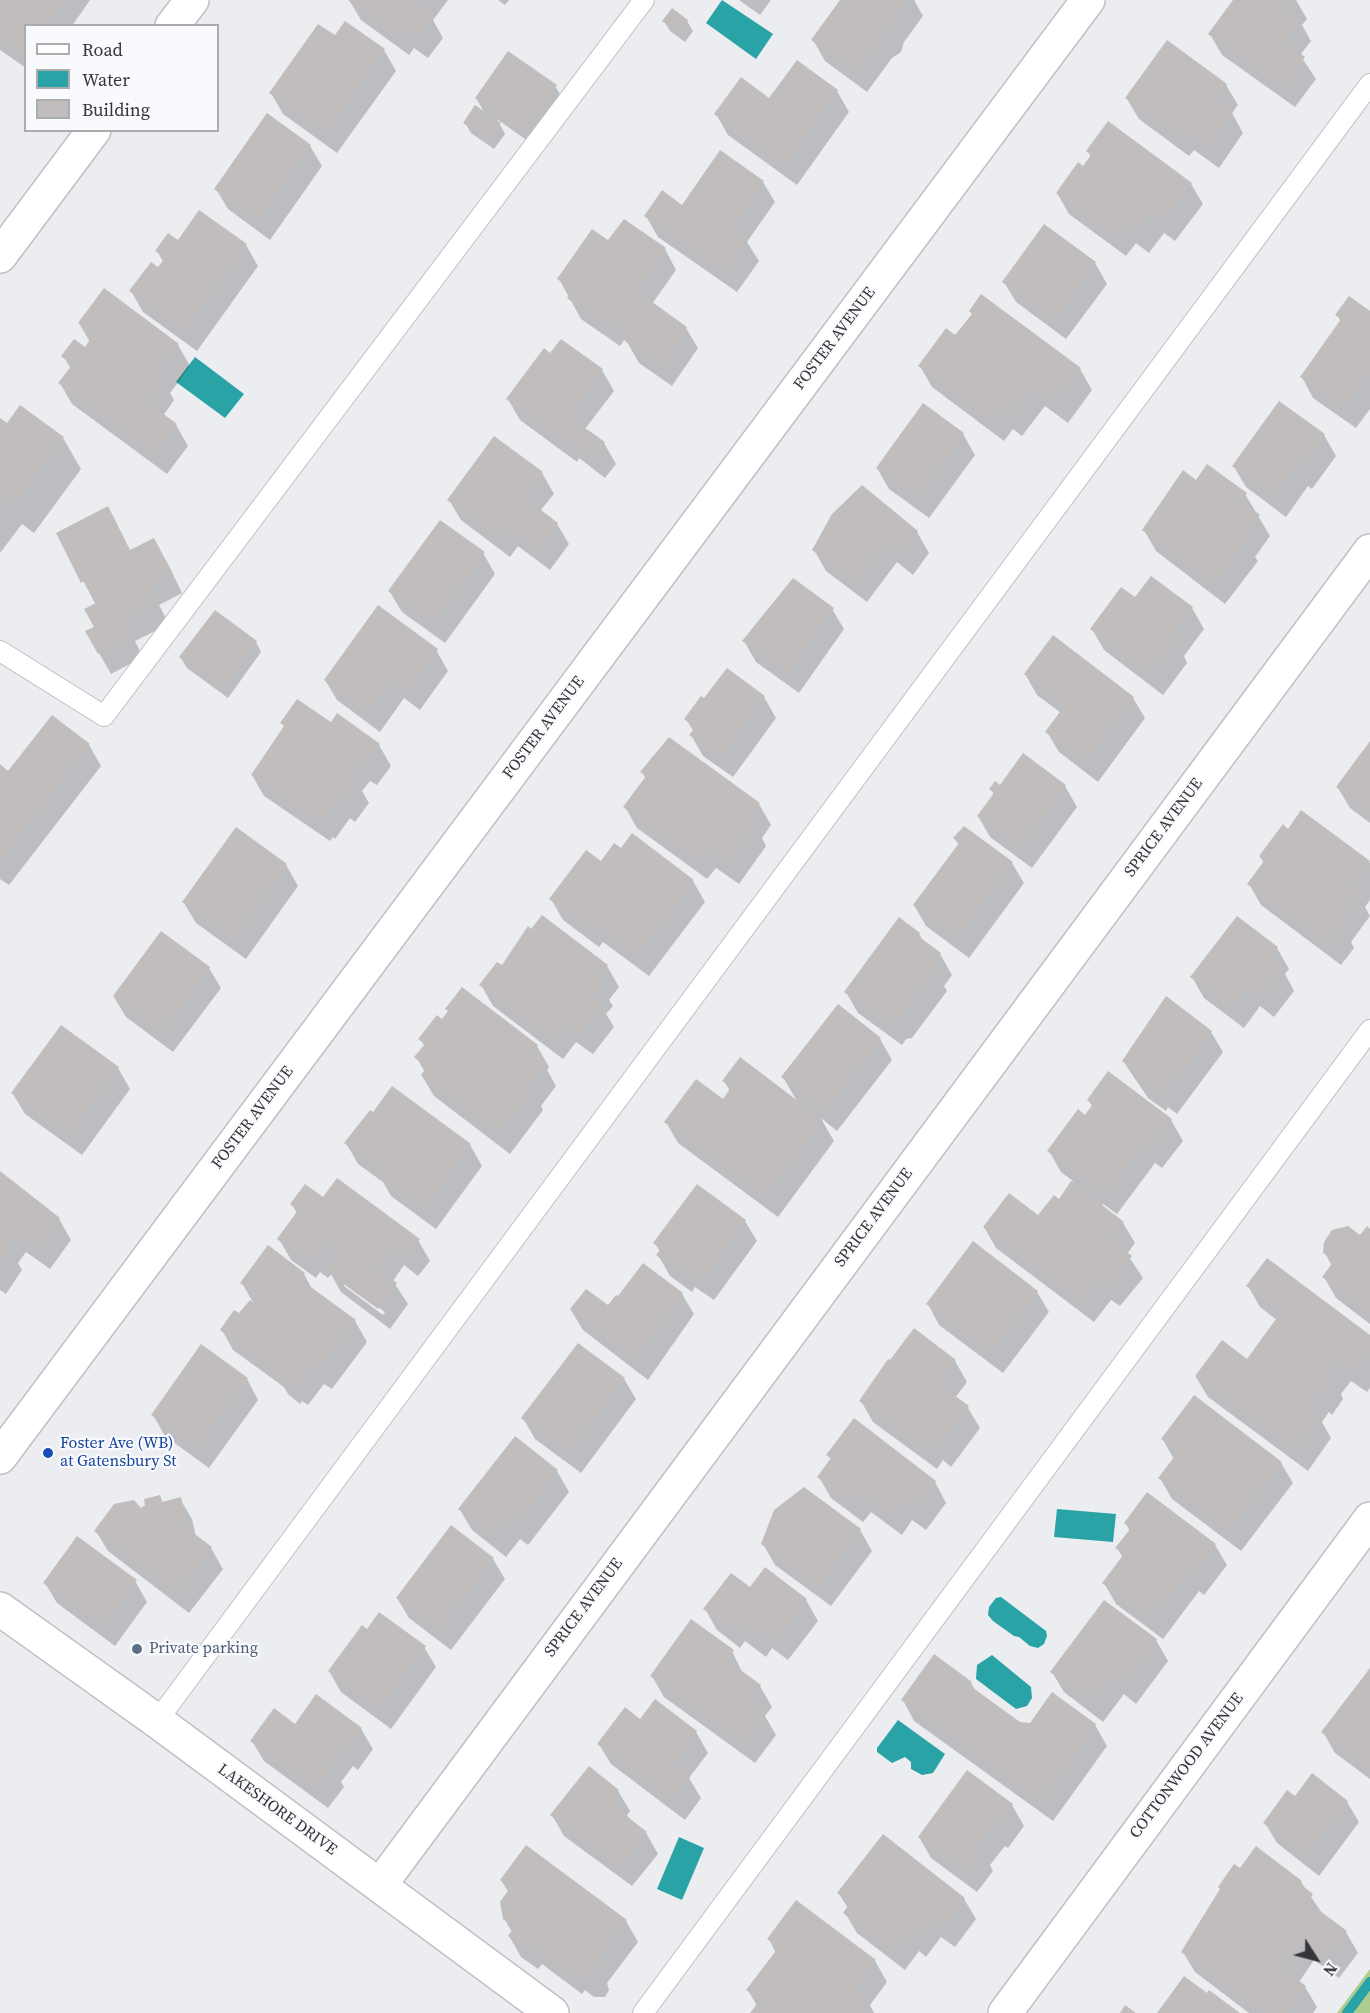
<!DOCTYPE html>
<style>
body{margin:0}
#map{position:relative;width:1370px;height:2013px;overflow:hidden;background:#ecedf0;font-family:"Source Serif 4",serif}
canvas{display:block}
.legend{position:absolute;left:24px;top:24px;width:195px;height:108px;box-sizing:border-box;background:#f9fafd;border:2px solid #abacae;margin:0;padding:8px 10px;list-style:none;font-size:18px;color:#353637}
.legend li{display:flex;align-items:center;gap:12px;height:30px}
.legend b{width:30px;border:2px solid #abacae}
.north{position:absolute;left:1286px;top:1929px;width:60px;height:60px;-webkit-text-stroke:4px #f9fafd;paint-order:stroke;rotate:126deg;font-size:16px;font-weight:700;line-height:24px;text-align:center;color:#353637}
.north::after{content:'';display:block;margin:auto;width:21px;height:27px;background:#353637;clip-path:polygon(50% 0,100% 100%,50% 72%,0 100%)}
</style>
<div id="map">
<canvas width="1370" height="2013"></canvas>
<ul class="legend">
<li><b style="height:8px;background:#fff"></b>Road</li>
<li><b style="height:16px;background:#29a3a6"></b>Water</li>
<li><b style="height:16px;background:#c1bdbd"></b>Building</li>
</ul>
<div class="north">N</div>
</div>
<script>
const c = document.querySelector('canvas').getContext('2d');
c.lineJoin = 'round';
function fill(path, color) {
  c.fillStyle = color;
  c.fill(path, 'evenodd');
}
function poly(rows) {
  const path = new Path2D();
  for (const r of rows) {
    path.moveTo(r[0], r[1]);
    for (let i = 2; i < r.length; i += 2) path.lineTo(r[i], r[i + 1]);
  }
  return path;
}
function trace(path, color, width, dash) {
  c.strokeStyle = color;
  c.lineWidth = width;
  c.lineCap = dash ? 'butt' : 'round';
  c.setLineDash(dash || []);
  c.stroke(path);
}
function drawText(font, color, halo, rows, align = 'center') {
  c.font = font + ' "Source Serif 4",serif';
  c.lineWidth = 4.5;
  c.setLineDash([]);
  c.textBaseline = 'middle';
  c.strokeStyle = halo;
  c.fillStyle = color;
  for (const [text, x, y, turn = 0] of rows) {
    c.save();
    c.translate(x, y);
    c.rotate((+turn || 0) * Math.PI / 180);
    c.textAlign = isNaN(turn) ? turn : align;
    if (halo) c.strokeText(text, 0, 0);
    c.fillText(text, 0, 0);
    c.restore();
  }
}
fill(poly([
 [1370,1969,1370,2013,1337,2013]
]), '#adcd90');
fill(poly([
 [722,0,773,34,756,59,706,23],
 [195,357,244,394,225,418,176,382],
 [1057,1509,1116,1514,1113,1542,1054,1537],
 [1001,1597,1046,1631,1047,1636,1044,1644,1038,1648,1030,1646,1019,1637,1014,1636,993,1621,988,1615,989,1607,996,1598],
 [992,1655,1031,1687,1032,1698,1027,1706,1016,1709,976,1679,977,1665],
 [898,1720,945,1754,933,1773,922,1775,911,1769,911,1762,905,1757,892,1763,877,1752,877,1748],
 [679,1837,704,1848,682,1900,657,1889]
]), '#29a3a6');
fill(poly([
 [0,0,90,0,72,26,26,26,26,68,0,50],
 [349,0,448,0,433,20,443,38,428,58,414,48,409,55,361,20],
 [498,0,509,0,505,5],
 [739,0,771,0,760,15],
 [842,0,914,0,923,16,904,42,901,52,892,58,867,92,825,61,813,40],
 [1235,0,1296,0,1307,19,1302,25,1311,41,1300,55,1316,79,1295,107,1222,55,1210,34],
 [664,21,687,21,693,31,685,42,670,31],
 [335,37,384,50,396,71,337,153,283,114,271,93],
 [1226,85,1238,105,1232,113,1243,133,1219,168,1194,150,1189,156,1139,119,1127,99],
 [555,86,561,96,529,142,497,119,505,134,494,149,471,133,465,123,485,114,476,98],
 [837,91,849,112,797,185,728,135,716,114,770,100],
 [310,146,322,166,270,240,228,209,216,189],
 [1088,151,1191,184,1203,204,1175,241,1164,233,1149,253,1136,243,1126,256,1069,214,1057,193,1083,168,1091,157],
 [763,182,775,202,747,242,759,261,737,292,658,237,646,216],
 [178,242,246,245,258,266,197,351,143,312,131,291,164,263,157,251],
 [608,242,665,249,676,270,652,304,686,328,698,348,672,386,639,363,627,342,624,340,620,346,581,319,559,279],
 [1095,263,1107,284,1066,339,1016,302,1004,282],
 [104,290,178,345,190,366,170,393,174,400,163,416,176,425,188,446,167,474,72,404,60,383,71,369,63,356,85,349,90,342,79,323],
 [982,296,1080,369,1092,390,1068,423,1045,406,1022,436,1013,429,1004,441,932,387,920,366,956,337,973,315],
 [1370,313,1370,409,1356,428,1313,398,1302,377,1341,322,1337,315],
 [551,356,602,370,614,391,585,429,604,443,616,464,605,478,579,458,577,462,520,420,508,399],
 [0,422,63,438,81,469,34,533,22,524,0,553],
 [963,434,975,455,929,518,889,489,877,468],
 [1324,435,1336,456,1312,489,1308,486,1286,517,1246,487,1234,467],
 [542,473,554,494,540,511,557,524,569,544,550,570,518,546,510,557,461,520,449,500],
 [1196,482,1245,494,1270,536,1255,557,1258,561,1225,604,1156,551,1144,530],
 [862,487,903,519,917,532,929,553,913,575,897,562,867,602,826,571,814,550],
 [58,533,166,560,182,593,159,605,169,624,135,641,143,657,111,674,99,653,96,605],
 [483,553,495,574,445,643,402,612,390,592],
 [1135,599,1192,608,1204,629,1184,656,1187,663,1163,695,1104,650,1092,629],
 [768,609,771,611,832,609,844,629,799,693,756,662,744,641],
 [256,642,261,652,228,698,187,668,181,658],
 [436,650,448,671,420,710,404,698,380,732,337,700,325,680],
 [727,670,764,697,776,718,733,777,703,756,691,735,694,732,686,719,705,701],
 [1025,674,1133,698,1145,718,1098,782,1059,752,1047,732,1061,713,1037,695],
 [282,723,331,724,379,745,391,766,377,785,370,781,362,791,369,803,355,822,350,818,335,839,333,837,330,841,264,796,252,775,285,728],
 [1370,744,1370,823,1350,808,1338,788],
 [89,745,101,766,9,885,0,879,0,766,9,773],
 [652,757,759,804,771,825,762,838,766,846,739,884,716,868,707,879,637,828,625,807,646,779,642,772],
 [1065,786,1077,807,1032,868,990,837,978,816,994,795,991,789],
 [1302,812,1370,863,1370,900,1365,907,1370,916,1351,942,1354,948,1341,965,1261,905,1249,884,1264,863,1260,857,1289,831],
 [236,829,286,865,298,886,246,959,196,923,184,903],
 [955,839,1012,863,1024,883,969,958,926,926,914,905,959,845],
 [622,850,693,881,705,902,649,976,603,942,599,947,563,920,551,899],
 [1238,918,1277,948,1289,969,1285,974,1294,991,1274,1017,1260,1006,1244,1028,1204,998,1192,977],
 [919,934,925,943,940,954,952,975,944,986,947,991,912,1038,906,1039,902,1045,858,1013,846,992],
 [607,966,619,987,609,1000,613,1006,606,1014,614,1027,593,1054,576,1042,563,1059,493,1006,481,985,503,967],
 [209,968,221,988,173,1052,126,1017,114,997],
 [1166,998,1211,1032,1223,1052,1177,1114,1168,1107,1166,1111,1148,1098,1123,1061],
 [838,1006,880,1039,892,1060,837,1131,820,1117,834,1141,778,1217,678,1143,666,1122,723,1101,730,1091,724,1081,798,1103,783,1077],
 [442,1021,537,1046,549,1067,547,1070,556,1086,541,1106,543,1110,510,1154,434,1096,422,1076,425,1072,416,1057,425,1047,420,1039],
 [118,1068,130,1089,82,1155,25,1114,13,1094],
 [1088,1100,1171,1120,1183,1141,1162,1168,1155,1163,1117,1214,1103,1204,1102,1206,1123,1223,1135,1243,1127,1254,1143,1278,1120,1306,1111,1300,1094,1322,996,1248,984,1227,1038,1217,1059,1201,1073,1181,1061,1172,1049,1151,1086,1117,1093,1107],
 [346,1143,470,1145,482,1166,436,1229,391,1196,383,1182,358,1164],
 [0,1173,59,1219,71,1240,50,1269,26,1252,18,1263,22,1270,6,1294,0,1290],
 [323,1200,418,1240,430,1261,418,1276,404,1265,393,1281,408,1304,390,1329,341,1292,331,1274,328,1278,320,1272,316,1278,291,1260,279,1239,297,1214,292,1204],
 [344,1282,385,1312,383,1315,344,1286],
 [745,1221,757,1241,714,1300,695,1287,692,1292,670,1276,658,1255,660,1252,655,1243],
 [1370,1230,1370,1324,1336,1298,1324,1277,1332,1266,1325,1253],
 [304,1274,313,1291,355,1321,367,1342,332,1389,324,1384,308,1405,302,1401,300,1404,288,1394,284,1387,233,1350,222,1330,255,1306,242,1283],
 [1248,1286,1370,1337,1370,1388,1367,1392,1351,1381,1341,1394,1343,1399,1332,1415,1329,1412,1322,1422,1331,1438,1308,1471,1208,1397,1196,1377,1247,1361,1277,1320,1260,1307],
 [1037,1292,1049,1312,1003,1373,939,1325,928,1304],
 [682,1294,694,1314,648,1380,583,1330,571,1310,608,1308],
 [955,1361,967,1382,955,1398,968,1408,980,1428,951,1467,943,1460,937,1469,873,1422,861,1401],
 [247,1379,258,1400,209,1468,165,1436,153,1415],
 [624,1379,636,1399,581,1473,535,1439,523,1418],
 [515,1438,557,1471,569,1492,528,1545,520,1539,506,1557,472,1530,460,1510],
 [1163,1440,1281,1463,1293,1483,1241,1551,1172,1499,1160,1478,1174,1459],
 [828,1455,935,1482,946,1503,926,1530,912,1520,902,1535,871,1512,863,1522,831,1498,819,1477,831,1460],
 [160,1497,163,1503,180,1499,192,1519,196,1537,211,1548,223,1569,189,1613,108,1551,96,1531,141,1510],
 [1126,1524,1215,1545,1227,1565,1204,1595,1199,1591,1163,1639,1116,1604,1104,1583,1123,1558,1117,1548,1130,1531],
 [860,1530,872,1551,831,1606,775,1565,763,1544],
 [493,1559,505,1579,451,1650,409,1618,397,1598],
 [135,1581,147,1602,115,1646,57,1603,45,1583],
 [751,1589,806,1600,818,1621,788,1660,772,1648,766,1657,745,1641,740,1648,717,1630,705,1609],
 [367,1631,424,1647,436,1667,391,1729,341,1692,329,1671],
 [1156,1640,1168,1661,1136,1704,1124,1694,1103,1722,1064,1692,1052,1672],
 [732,1651,743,1674,760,1686,772,1707,765,1716,776,1735,755,1763,664,1697,652,1676],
 [1370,1670,1370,1779,1335,1753,1323,1732],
 [971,1683,977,1693,1019,1724,1095,1725,1107,1746,1053,1821,914,1721,903,1700],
 [641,1721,696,1732,708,1753,689,1778,701,1798,685,1820,611,1764,599,1744],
 [295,1726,361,1729,373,1749,358,1770,353,1766,341,1782,344,1787,328,1808,264,1761,252,1741],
 [967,1772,1012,1805,1024,1826,1008,1848,1005,1846,990,1865,993,1871,977,1892,931,1858,919,1837],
 [618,1791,630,1811,627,1815,631,1821,646,1833,658,1854,632,1886,564,1836,552,1815],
 [1295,1798,1347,1802,1359,1822,1319,1876,1277,1843,1265,1823],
 [1240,1870,1301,1882,1324,1916,1346,1932,1358,1953,1339,1978,1314,1960,1299,1982,1305,1987,1317,2007,1313,2013,1249,2013,1195,1972,1183,1952,1221,1890],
 [501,1880,626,1921,638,1942,607,1983,609,1990,605,1997,594,1997,585,1990,582,1994,542,1964,538,1969,521,1957,509,1936,512,1932,504,1918,509,1893],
 [839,1894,964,1899,976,1919,955,1947,941,1937,926,1957,919,1951,905,1970,857,1933,845,1913,848,1908],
 [769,1939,875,1961,887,1982,870,2005,874,2013,752,2013,757,2006,748,1990,776,1953]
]), '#0003');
trace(poly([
 [1347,2013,1370,1982]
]), '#29a3a6', 10);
fill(poly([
 [0,0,64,0,46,26,26,26,26,57,0,39],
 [348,0,421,0,417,5,433,16,416,39,402,28,396,35],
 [840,0,907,0,893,20,890,31,881,37,855,72,811,40],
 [1233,0,1294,0,1287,10,1300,19,1284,41,1305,57,1283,88,1208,34],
 [672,8,688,20,679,33,662,21],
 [345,21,385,49,325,133,269,93,318,24,335,35],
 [1167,40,1227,84,1216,99,1233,112,1207,148,1182,130,1177,136,1125,98],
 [508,51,557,85,523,133,475,98],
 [797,60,838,90,785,165,714,114,741,77,769,98],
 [475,105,501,123,488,140,463,123],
 [267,113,311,145,258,220,214,189],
 [1108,121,1192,183,1163,221,1151,213,1137,233,1124,223,1114,236,1056,193,1078,162,1083,166,1091,155,1086,151],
 [720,150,764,181,731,228,748,239,724,272,644,216,662,190,682,205],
 [199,210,247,244,185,331,129,291,151,262,158,267,165,258,155,251,168,233,178,240],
 [624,219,666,248,638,287,644,291,641,294,687,327,660,367,626,342,632,334,612,321,608,327,567,298,573,290,557,279,592,229,608,240],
 [1044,224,1096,262,1054,320,1002,282],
 [104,288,179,344,157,374,163,379,146,401,177,424,154,454,58,383,72,365,61,356,74,339,85,347,93,335,78,323],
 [981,294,1081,368,1055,403,1033,386,1010,416,1001,409,992,422,918,366,946,328,955,335,972,314,969,311],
 [1349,296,1370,311,1370,372,1344,409,1300,377,1341,319,1335,315],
 [561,339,603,369,571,412,581,419,578,423,605,442,593,458,567,439,565,442,506,399,544,348,550,353],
 [1279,401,1325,434,1300,469,1296,466,1274,497,1232,466],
 [923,403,964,433,917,498,876,468],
 [20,405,64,437,16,503,4,494,0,499,0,418,7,423],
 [494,436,543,472,524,497,558,523,538,550,506,526,498,537,447,500],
 [1207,464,1247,493,1241,501,1260,515,1243,537,1247,540,1213,584,1142,530,1183,470,1196,480],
 [862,485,918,531,901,555,885,543,855,583,812,550,832,514],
 [108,506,130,550,154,538,172,572,149,584,158,602,124,620,132,636,98,654,85,631,94,627,84,609,96,603,85,581,81,583,56,533],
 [440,520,485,552,433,624,388,591],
 [1151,576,1193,607,1171,637,1176,641,1151,675,1090,629,1121,587,1135,597],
 [793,578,834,608,787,673,742,641],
 [378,605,438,649,408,690,392,679,368,712,324,680],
 [215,610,257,641,221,689,179,657],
 [1053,635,1134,697,1085,762,1045,732,1065,705,1024,674],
 [727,668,765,696,721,758,689,735,695,727,684,719,701,696,704,698],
 [297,699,331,722,337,713,380,744,365,766,358,761,348,774,358,781,343,802,338,798,323,819,320,818,318,822,251,775,284,726,280,723],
 [52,715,90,744,0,861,0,764,8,771],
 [669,737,760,803,749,819,756,824,726,865,704,848,695,860,623,807,646,776,640,772],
 [1370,741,1370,813,1336,787],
 [1023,753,1066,785,1020,848,977,816,994,793,989,789,995,781,1000,785],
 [1301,810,1370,861,1352,889,1359,894,1338,922,1343,926,1329,945,1247,884,1264,861,1259,856,1283,824,1288,829],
 [964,826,1013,862,957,938,913,905,959,843,953,838],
 [236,827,287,864,234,939,182,902],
 [632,833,694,880,637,957,590,922,587,927,549,899,586,850,601,861,614,843,621,848],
 [542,915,608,965,597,980,602,984,592,997,603,1005,580,1035,564,1022,551,1039,479,985,497,962,502,965,528,926,531,929],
 [1237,916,1278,947,1270,958,1283,969,1262,997,1248,987,1232,1008,1190,977],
 [899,917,920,933,918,936,941,953,932,966,936,969,901,1017,895,1018,890,1025,844,992],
 [161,931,210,967,161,1033,113,996],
 [462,987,538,1045,531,1053,545,1064,529,1085,533,1089,498,1134,421,1075,427,1067,414,1057,425,1044,418,1039,437,1015,442,1019,448,1011,445,1009],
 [1166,996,1212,1031,1165,1094,1156,1088,1154,1091,1135,1077,1138,1073,1122,1061],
 [838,1004,881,1038,825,1111,781,1077],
 [61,1025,119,1067,69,1136,11,1093],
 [740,1057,823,1120,765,1197,664,1122,696,1079,723,1099,731,1087,722,1081],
 [1108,1071,1172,1119,1150,1149,1143,1143,1105,1194,1047,1151,1078,1109,1085,1115,1093,1104,1087,1100],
 [392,1086,471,1144,424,1209,377,1175,381,1170,344,1143,370,1110,373,1112],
 [0,1171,60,1218,38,1250,14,1233,6,1244,11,1248,0,1265],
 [337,1178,420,1239,406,1257,392,1246,376,1267,397,1283,378,1309,327,1272,342,1252,328,1242,316,1258,308,1253,304,1259,277,1239,296,1213,300,1216,301,1213,290,1204,305,1184,323,1197],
 [1071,1181,1124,1222,1111,1240,1132,1256,1108,1287,1098,1280,1081,1302,983,1227,1009,1193,1038,1215,1054,1195,1059,1199],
 [697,1184,746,1220,702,1281,683,1267,679,1272,656,1255,661,1249,653,1243],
 [1348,1226,1360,1235,1367,1226,1370,1229,1370,1313,1322,1277,1334,1261,1323,1253,1324,1242,1332,1230],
 [973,1241,1038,1291,991,1354,926,1304],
 [268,1245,305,1273,299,1281,302,1284,304,1282,356,1320,320,1369,312,1364,296,1386,290,1381,288,1384,274,1374,276,1371,220,1330,234,1310,239,1313,250,1300,256,1305,261,1298,240,1283],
 [1267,1258,1370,1335,1370,1352,1355,1373,1338,1361,1329,1374,1333,1377,1320,1395,1317,1393,1306,1406,1320,1417,1296,1451,1195,1376,1222,1340,1247,1359,1281,1312,1246,1286],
 [643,1263,683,1293,635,1361,633,1357,570,1309,586,1289,608,1305,616,1295,618,1296],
 [914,1328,956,1360,939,1384,969,1406,939,1447,931,1441,924,1449,859,1401,888,1359,890,1360],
 [578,1343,625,1378,568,1453,521,1418],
 [201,1344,248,1378,197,1448,151,1415],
 [1194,1395,1282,1462,1229,1532,1158,1478,1178,1452,1161,1439],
 [854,1418,936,1481,914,1511,900,1501,889,1515,858,1492,851,1503,817,1477,831,1458,826,1455],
 [515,1436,558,1470,515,1525,508,1519,494,1538,458,1509],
 [804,1487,861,1529,818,1587,761,1544,774,1510],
 [1147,1492,1216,1544,1192,1575,1187,1571,1151,1619,1102,1583,1124,1554,1115,1548,1131,1528,1124,1523],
 [160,1495,162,1502,181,1497,188,1529,212,1547,177,1593,94,1531,114,1504,134,1500,141,1508,145,1505,144,1499],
 [451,1525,494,1558,438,1630,396,1598],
 [77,1536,137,1580,103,1626,43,1583],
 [765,1567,807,1599,775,1640,760,1628,753,1637,733,1621,728,1628,703,1609,731,1573,750,1587],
 [1104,1600,1157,1639,1124,1684,1111,1675,1091,1702,1050,1672],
 [379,1612,426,1646,379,1709,328,1671,362,1625,367,1629],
 [691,1619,734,1650,727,1660,761,1685,749,1701,765,1713,743,1744,650,1676],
 [934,1654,972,1682,969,1685,1020,1722,1030,1723,1052,1692,1096,1724,1041,1801,901,1700],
 [1370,1668,1370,1769,1321,1732],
 [316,1694,362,1728,345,1750,340,1746,329,1762,333,1765,316,1789,250,1741,274,1708,295,1724],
 [655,1699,697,1731,673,1763,690,1777,672,1800,597,1744,625,1707,640,1719],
 [589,1766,619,1790,615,1795,620,1799,614,1806,647,1832,620,1866,550,1815],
 [967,1770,1013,1804,996,1829,993,1826,978,1846,982,1849,965,1872,918,1837],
 [1312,1773,1348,1801,1306,1856,1263,1823,1287,1790,1295,1796],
 [883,1834,965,1898,943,1928,929,1917,914,1937,907,1932,893,1951,843,1913,850,1903,837,1893],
 [526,1845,627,1920,596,1961,598,1969,593,1977,581,1977,573,1970,570,1975,530,1945,526,1950,508,1936,514,1927,503,1919,500,1902,510,1888,500,1880],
 [1256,1846,1302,1881,1300,1884,1313,1894,1308,1902,1347,1931,1326,1958,1302,1940,1282,1968,1306,1986,1286,2013,1264,2013,1181,1952,1220,1889,1218,1887,1234,1864,1240,1868],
 [796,1900,876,1960,854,1989,868,2000,859,2013,750,2013,760,2000,746,1990,778,1948,767,1939],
 [1184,1976,1207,1993,1209,1990,1240,2013,1157,2013],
 [1125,2005,1136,2013,1120,2013]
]), '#c1bdbd');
const service = poly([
 [0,651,104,716,644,0],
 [157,1721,1370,84],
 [643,2013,1370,1030]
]);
const minor = poly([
 [172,26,192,0],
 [0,256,94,130],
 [0,1609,157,1721,552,2013],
 [380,1885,1370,551],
 [1005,2013,1370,1519]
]);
const tertiary = poly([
 [0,1457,1088,0]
]);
trace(service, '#bfc0c3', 22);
trace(minor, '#bfc0c3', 36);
trace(tertiary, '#bfc0c3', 36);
trace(service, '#fff', 20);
trace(minor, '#fff', 33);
trace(tertiary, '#fff', 33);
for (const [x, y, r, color] of [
 [48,1453,6,"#1a4fb4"],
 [137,1649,6,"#5c6f8a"]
]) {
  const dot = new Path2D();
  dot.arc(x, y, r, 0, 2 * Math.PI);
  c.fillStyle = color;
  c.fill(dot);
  trace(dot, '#f9fafd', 2);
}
drawText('16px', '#353637', '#f9fafd', [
 ["FOSTER AVENUE",835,339,-53],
 ["FOSTER AVENUE",544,728,-53],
 ["SPRICE AVENUE",1164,828,-53],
 ["FOSTER AVENUE",253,1118,-53],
 ["SPRICE AVENUE",874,1218,-53],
 ["SPRICE AVENUE",584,1608,-53],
 ["COTTONWOOD AVENUE",1187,1766,-53],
 ["LAKESHORE DRIVE",277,1810,36]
]);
drawText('16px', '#164399', '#f9fafd', [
 ["Foster Ave (WB)",60,1444],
 ["at Gatensbury St",60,1462]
], 'left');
drawText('16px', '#4e5e75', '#f9fafd', [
 ["Private parking",149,1649]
], 'left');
</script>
